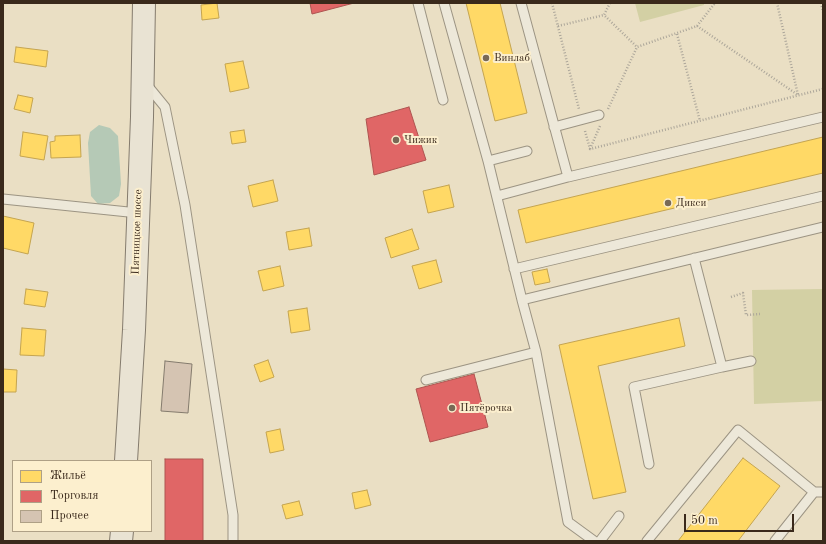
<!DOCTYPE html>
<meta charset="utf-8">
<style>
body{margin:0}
#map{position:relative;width:826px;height:544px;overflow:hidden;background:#eadfc4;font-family:"Old Standard TT",serif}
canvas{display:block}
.frame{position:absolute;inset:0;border:4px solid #3a291b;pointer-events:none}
.legend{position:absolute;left:12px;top:460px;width:140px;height:72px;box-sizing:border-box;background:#fcefce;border:1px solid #aea086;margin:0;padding:5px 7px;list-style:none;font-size:12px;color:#3a291b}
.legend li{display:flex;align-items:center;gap:8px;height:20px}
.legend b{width:20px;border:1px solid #aea086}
.scale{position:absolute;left:684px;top:514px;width:110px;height:18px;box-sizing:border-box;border:2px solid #3a291b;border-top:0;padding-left:5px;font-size:12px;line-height:14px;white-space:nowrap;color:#3a291b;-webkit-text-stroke:3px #fcefce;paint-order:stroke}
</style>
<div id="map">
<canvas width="826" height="544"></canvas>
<div class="frame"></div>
<ul class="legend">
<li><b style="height:11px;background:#ffd966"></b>Жильё</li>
<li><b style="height:11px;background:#e06666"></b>Торговля</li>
<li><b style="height:11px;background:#d5c4b2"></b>Прочее</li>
</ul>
<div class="scale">50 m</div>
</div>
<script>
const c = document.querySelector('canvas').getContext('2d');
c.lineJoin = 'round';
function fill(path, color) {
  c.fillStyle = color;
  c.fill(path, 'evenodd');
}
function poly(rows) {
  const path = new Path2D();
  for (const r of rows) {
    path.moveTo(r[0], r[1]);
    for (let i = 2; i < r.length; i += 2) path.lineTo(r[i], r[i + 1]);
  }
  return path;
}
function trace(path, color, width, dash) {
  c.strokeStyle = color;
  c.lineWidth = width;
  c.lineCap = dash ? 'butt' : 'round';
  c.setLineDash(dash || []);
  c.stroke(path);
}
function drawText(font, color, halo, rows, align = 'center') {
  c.font = font + ' "Old Standard TT",serif';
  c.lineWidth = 4;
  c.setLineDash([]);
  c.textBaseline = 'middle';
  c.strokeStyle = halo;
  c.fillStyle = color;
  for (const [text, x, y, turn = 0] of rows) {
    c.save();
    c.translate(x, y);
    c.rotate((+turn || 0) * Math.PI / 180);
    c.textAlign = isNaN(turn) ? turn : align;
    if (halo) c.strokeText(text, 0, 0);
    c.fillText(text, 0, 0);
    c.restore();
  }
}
fill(poly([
 [635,3,704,3,704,5,640,22],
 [823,289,823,401,754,404,752,290]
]), '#d3d0a4');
fill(poly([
 [99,125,110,128,118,136,121,184,119,196,110,203,98,204,91,196,88,143,90,132]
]), '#b5c9b6');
const homes = poly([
 [217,3,219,18,202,20,201,5,217,3],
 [466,3,500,3,527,113,495,121,466,3],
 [16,47,48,51,46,67,14,62,16,47],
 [243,61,249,88,230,92,225,64,243,61],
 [18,95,33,98,30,113,14,109,18,95],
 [244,130,246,142,232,144,230,132,244,130],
 [23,132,48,136,44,160,20,156,23,132],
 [80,135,81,157,51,158,50,142,55,141,55,136,80,135],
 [823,137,823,173,526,243,518,210,823,137],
 [273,180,278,201,253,207,248,186,273,180],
 [449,185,454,207,428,213,423,191,449,185],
 [3,216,34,223,28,254,3,248,3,216],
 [309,228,312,246,289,250,286,232,309,228],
 [412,229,419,249,391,258,385,238,412,229],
 [436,260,442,282,419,289,412,266,436,260],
 [280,266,284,286,263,291,258,271,280,266],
 [547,269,550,282,535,285,532,272,547,269],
 [26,289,48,292,45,307,24,304,26,289],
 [307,308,310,330,291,333,288,311,307,308],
 [679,318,685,346,598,366,626,492,593,499,559,345,679,318],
 [22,328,46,330,44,356,20,355,22,328],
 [268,360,274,377,260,382,254,365,268,360],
 [3,369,17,370,16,392,3,392,3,369],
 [280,429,284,450,270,453,266,432,280,429],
 [743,458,780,486,738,541,678,541,743,458],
 [367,490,371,505,355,509,352,493,367,490],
 [299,501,303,515,286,519,282,505,299,501]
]);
fill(homes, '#ffd966');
trace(homes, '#c4a450', 1);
const shops = poly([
 [310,3,354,3,312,14,310,3],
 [409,107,426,160,374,175,366,119,409,107],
 [474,374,488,427,430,442,416,389,474,374],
 [165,459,203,459,203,541,165,541,165,459]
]);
fill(shops, '#e06666');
trace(shops, '#ae5450', 1);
const building = poly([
 [165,361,192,364,188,413,161,411,165,361]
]);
fill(building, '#d5c4b2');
trace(building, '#847b6d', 1);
const service = poly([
 [418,3,443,100],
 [444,3,488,161,522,300,536,352,568,522,594,541],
 [521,3,568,177,823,117],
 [147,85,165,107,185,205,233,515,233,541],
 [554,127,599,115],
 [488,161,527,151],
 [497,196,568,177],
 [3,199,138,213],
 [514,269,823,196],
 [522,300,823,227],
 [722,367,751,361],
 [426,380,536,352],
 [649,464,634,387,722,367,694,258],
 [600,541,619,516],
 [647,541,738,430,814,492,823,492],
 [775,541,814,492]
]);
const primary = poly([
 [126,461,134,330,142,117,144,3],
 [121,541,122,531]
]);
trace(service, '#9c9483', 11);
trace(primary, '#847b6d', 24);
trace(poly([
 [552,3,579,109],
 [610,3,604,15,637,47,697,26,715,3],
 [821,3,823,12],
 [558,26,604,15],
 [697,26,798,95,777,3],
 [677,34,700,121],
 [608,109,637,47],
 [585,131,590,149,823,89],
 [590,149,600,126],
 [731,297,743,293,746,315,760,314]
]), '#aca69a', 2.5, [1, 2]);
trace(service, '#ede8d9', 9);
trace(primary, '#e9e3d3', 22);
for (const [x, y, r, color] of [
 [486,58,4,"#786956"],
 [396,140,4,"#786956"],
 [668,203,4,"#786956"],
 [452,408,4,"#786956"]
]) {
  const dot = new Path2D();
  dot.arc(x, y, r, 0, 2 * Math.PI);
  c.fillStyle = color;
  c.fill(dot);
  trace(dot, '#fcefce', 1.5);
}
drawText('11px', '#3a291b', '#fcefce', [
 ["Винлаб",494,58],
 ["Чижик",404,140],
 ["Дикси",676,203],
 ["Пятёрочка",460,408]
], 'left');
drawText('11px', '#3a291b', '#fcefce', [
 ["Пятницкое шоссе",137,232,-88]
]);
</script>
